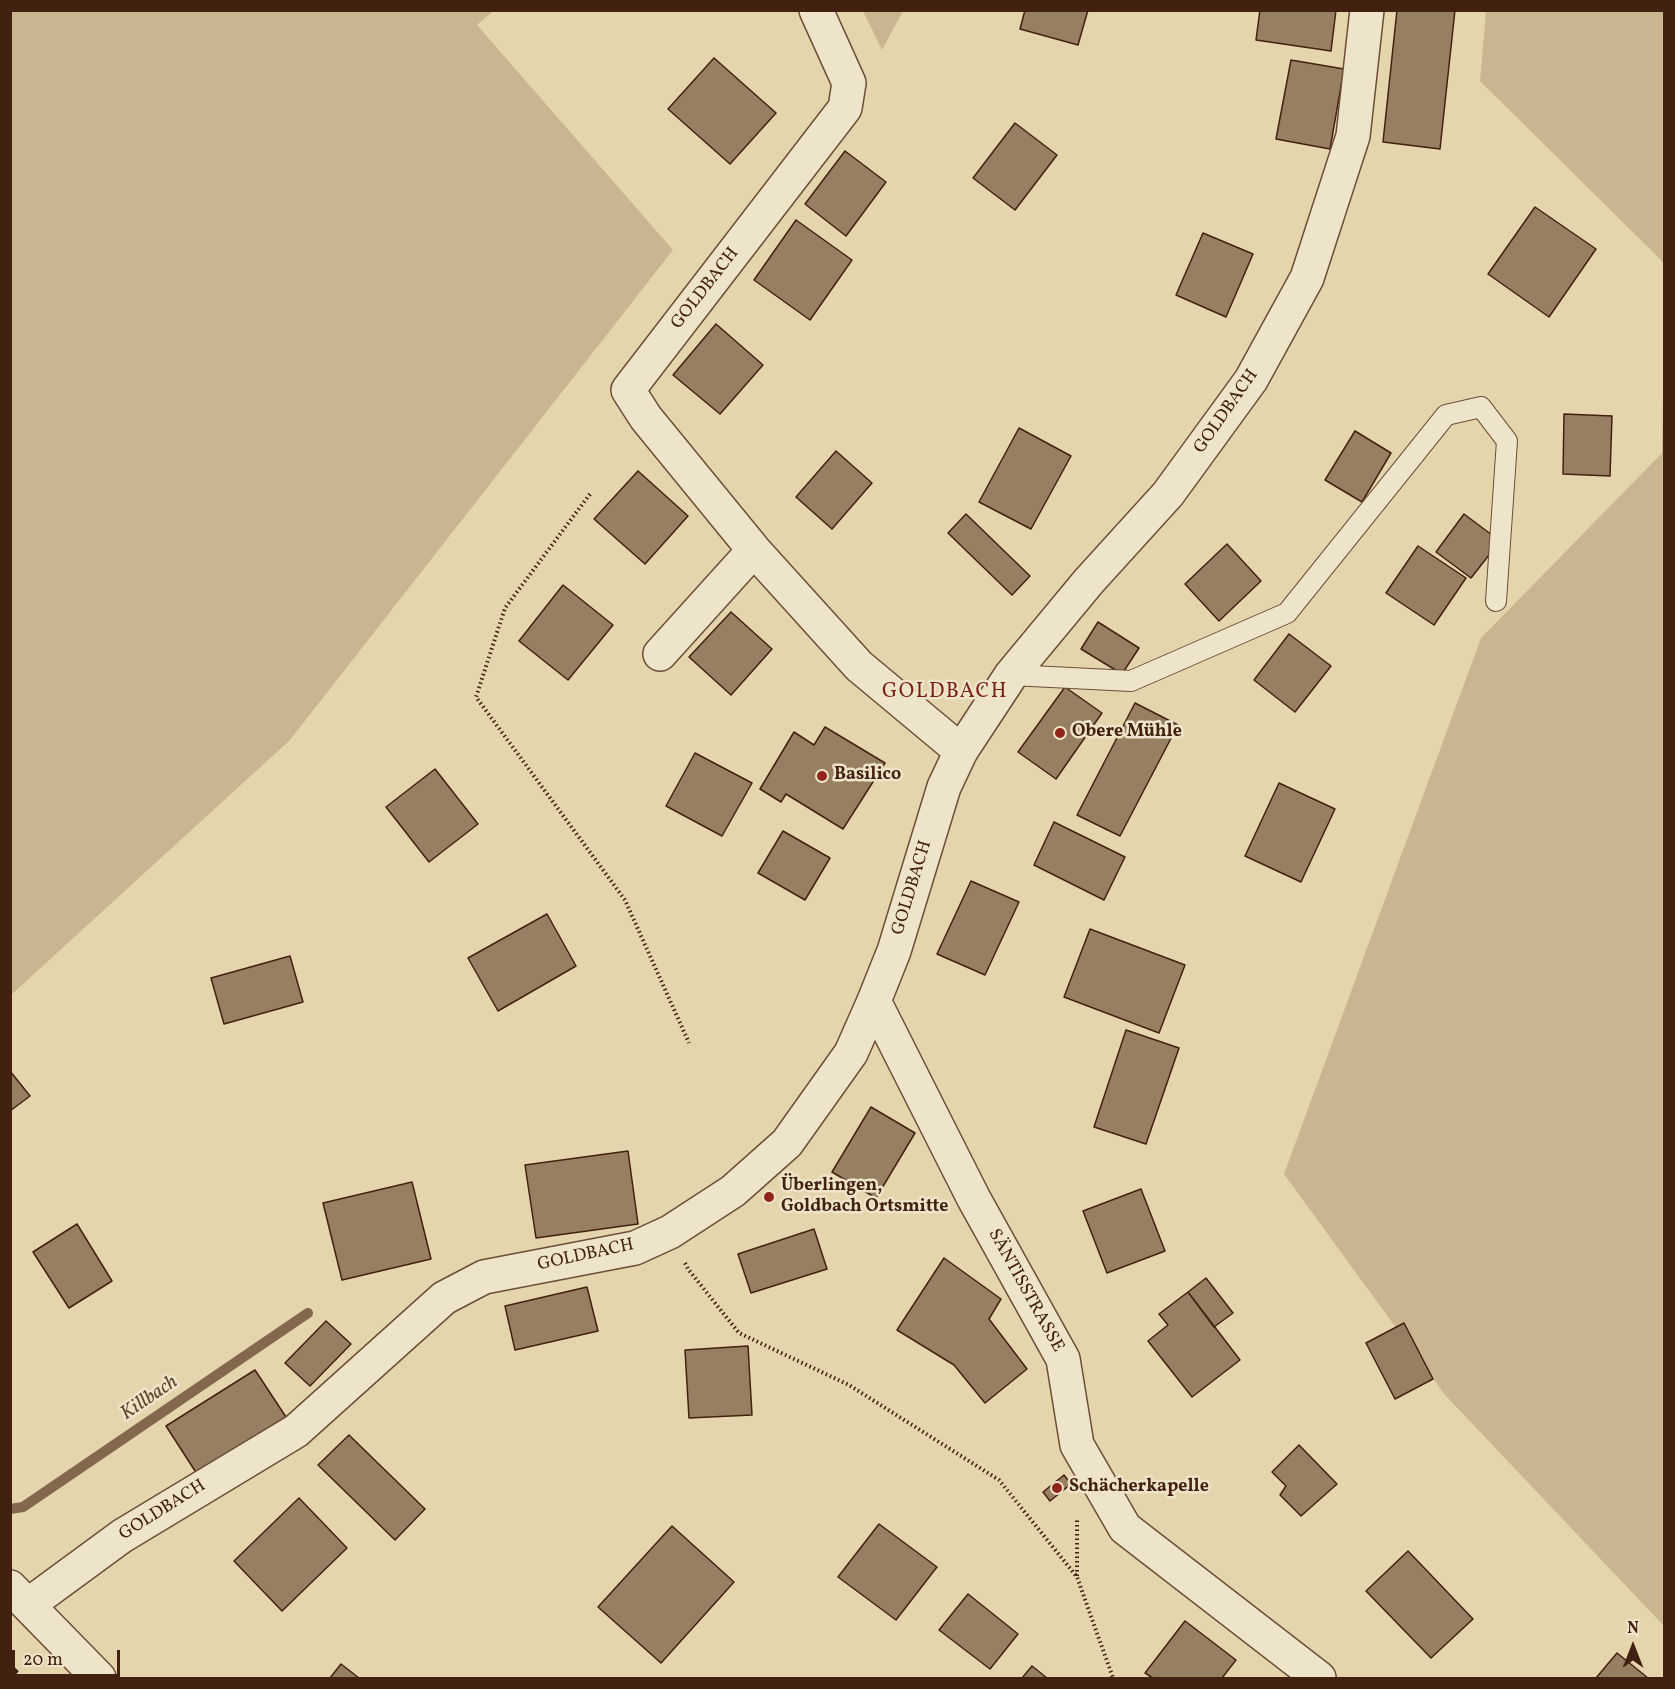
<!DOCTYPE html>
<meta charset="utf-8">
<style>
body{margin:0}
#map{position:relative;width:1675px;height:1689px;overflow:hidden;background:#e5d5ac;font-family:Vollkorn,serif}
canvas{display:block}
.frame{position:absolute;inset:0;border:12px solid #432110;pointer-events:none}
.north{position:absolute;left:1603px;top:1617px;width:60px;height:60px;-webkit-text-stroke:4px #eee4c9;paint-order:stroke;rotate:0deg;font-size:16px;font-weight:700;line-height:24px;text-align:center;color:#432110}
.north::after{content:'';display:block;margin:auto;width:21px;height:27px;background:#432110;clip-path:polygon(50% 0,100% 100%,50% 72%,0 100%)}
.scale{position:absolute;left:12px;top:1650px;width:108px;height:27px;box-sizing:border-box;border:3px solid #432110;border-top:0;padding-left:8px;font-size:18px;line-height:21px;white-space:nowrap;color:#432110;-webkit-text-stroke:4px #eee4c9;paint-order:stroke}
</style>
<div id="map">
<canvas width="1675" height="1689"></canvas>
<div class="frame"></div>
<div class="north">N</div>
<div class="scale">20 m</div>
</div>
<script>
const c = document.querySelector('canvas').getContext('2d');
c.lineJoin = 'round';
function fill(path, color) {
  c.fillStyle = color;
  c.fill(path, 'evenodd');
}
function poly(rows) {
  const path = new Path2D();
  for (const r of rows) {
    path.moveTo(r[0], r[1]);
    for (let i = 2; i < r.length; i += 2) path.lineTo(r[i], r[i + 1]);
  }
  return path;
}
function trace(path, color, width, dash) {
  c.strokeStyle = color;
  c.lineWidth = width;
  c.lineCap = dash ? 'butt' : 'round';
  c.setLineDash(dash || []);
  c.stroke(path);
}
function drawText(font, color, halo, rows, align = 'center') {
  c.font = font + ' Vollkorn,serif';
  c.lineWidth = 5;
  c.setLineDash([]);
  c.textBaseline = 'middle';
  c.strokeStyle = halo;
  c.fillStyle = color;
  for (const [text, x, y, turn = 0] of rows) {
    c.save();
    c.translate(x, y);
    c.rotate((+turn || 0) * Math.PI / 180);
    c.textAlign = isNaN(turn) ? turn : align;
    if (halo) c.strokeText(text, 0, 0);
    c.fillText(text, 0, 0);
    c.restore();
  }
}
fill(poly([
 [11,10,493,11,477,25,673,250,290,740,11,995],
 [863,11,903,11,882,50],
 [1486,11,1664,11,1664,263,1480,81],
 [1664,331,1664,1626,1445,1395,1284,1174,1481,638,1662,453]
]), '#c9b691');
trace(poly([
 [10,1509,23,1507,308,1313]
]), '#83684e', 10);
const building = poly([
 [1025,10,1088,10,1078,45,1020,29,1025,10],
 [1260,10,1336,10,1331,51,1256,40,1260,10],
 [1397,10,1455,10,1440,149,1383,142,1397,10],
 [714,58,776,113,730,164,668,109,714,58],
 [1291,60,1344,69,1330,149,1276,139,1291,60],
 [1015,123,1057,155,1015,210,973,178,1015,123],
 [845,151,886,182,846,236,805,204,845,151],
 [1535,207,1596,249,1549,317,1488,274,1535,207],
 [796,220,852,260,810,320,754,280,796,220],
 [1203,233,1253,254,1226,317,1176,295,1203,233],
 [716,324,763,365,720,414,673,375,716,324],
 [1564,414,1612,416,1610,476,1563,474,1564,414],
 [1019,428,1071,456,1031,529,979,502,1019,428],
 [1355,431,1391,453,1362,502,1325,480,1355,431],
 [836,451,872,483,832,529,796,497,836,451],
 [638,471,688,516,645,564,594,519,638,471],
 [966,514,1030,576,1012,595,948,533,966,514],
 [1464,514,1500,541,1471,578,1436,552,1464,514],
 [1227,544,1261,581,1219,621,1185,584,1227,544],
 [1418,546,1466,578,1434,625,1386,593,1418,546],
 [563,585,613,625,568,680,519,641,563,585],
 [731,612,772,649,731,695,689,657,731,612],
 [1098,622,1139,648,1122,674,1081,649,1098,622],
 [1289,634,1331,666,1295,712,1254,680,1289,634],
 [1065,687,1102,713,1056,779,1018,752,1065,687],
 [1135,703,1178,725,1120,836,1077,815,1135,703],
 [825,727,885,763,843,829,786,794,781,802,760,789,794,732,814,745,825,727],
 [695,753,752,783,722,836,666,806,695,753],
 [435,769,478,824,429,862,386,807,435,769],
 [1279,783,1335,809,1301,882,1245,856,1279,783],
 [1054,822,1125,857,1104,900,1034,865,1054,822],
 [783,831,830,858,805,900,758,873,783,831],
 [971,881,1019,902,985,975,937,954,971,881],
 [547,914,576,966,498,1011,468,958,547,914],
 [1090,929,1185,965,1159,1033,1064,997,1090,929],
 [290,956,303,1002,224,1024,211,978,290,956],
 [1126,1030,1179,1048,1146,1144,1094,1127,1126,1030],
 [10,1071,30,1096,10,1111,10,1071],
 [871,1107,915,1133,876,1198,832,1172,871,1107],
 [628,1151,638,1224,536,1238,525,1165,628,1151],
 [412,1182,431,1259,342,1280,323,1203,412,1182],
 [1141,1189,1165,1251,1107,1273,1083,1211,1141,1189],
 [77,1224,112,1281,69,1308,33,1252,77,1224],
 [814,1229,827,1269,751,1293,738,1254,814,1229],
 [944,1258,1001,1299,989,1319,1027,1369,985,1403,954,1365,897,1330,944,1258],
 [1206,1278,1233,1313,1214,1327,1188,1292,1206,1278],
 [587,1287,598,1331,515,1350,505,1306,587,1287],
 [1188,1292,1240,1360,1192,1397,1148,1341,1168,1325,1159,1314,1188,1292],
 [326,1321,351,1344,310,1386,285,1363,326,1321],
 [1404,1323,1433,1379,1395,1399,1366,1343,1404,1323],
 [748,1346,752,1415,689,1418,685,1350,748,1346],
 [255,1370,286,1417,197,1474,166,1426,255,1370],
 [349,1435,425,1509,395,1540,318,1465,349,1435],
 [1299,1445,1337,1484,1301,1516,1280,1495,1286,1486,1272,1472,1299,1445],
 [1064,1475,1071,1484,1050,1501,1043,1492,1064,1475],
 [299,1498,347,1548,282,1611,234,1561,299,1498],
 [879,1524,937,1567,896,1620,838,1577,879,1524],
 [672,1526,734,1582,661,1663,598,1607,672,1526],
 [1408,1551,1473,1619,1431,1658,1366,1591,1408,1551],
 [968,1594,1018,1634,990,1669,939,1630,968,1594],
 [1185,1621,1236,1660,1222,1678,1153,1678,1145,1673,1185,1621],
 [1617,1653,1648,1678,1596,1678,1617,1653],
 [341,1664,359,1678,330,1678,341,1664],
 [1032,1666,1047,1678,1022,1678,1032,1666]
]);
fill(building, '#977f61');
trace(building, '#432110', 1.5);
const service = poly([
 [1011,675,1131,681,1287,613,1446,415,1481,407,1507,441,1496,601]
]);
const minor = poly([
 [816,10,849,83,845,108,628,390,646,418,754,550,859,666,961,751],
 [660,654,754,550],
 [874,1001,974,1199,1063,1359,1077,1445,1125,1528,1319,1678]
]);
const tertiary = poly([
 [10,1587,99,1678],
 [28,1605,122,1536,296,1431,444,1298,484,1277,635,1248,670,1232,733,1191,787,1143,851,1053,874,1001,894,951,944,787,961,751,1011,675,1089,581,1168,494,1251,380,1307,278,1353,136,1367,10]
]);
trace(service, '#6c4e37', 22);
trace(minor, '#6c4e37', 36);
trace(tertiary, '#6c4e37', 36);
trace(poly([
 [590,494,505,608,476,697,625,900,689,1043],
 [685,1263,688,1269,739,1333,849,1385,999,1480,1077,1577,1113,1678],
 [1077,1576,1077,1518]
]), '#432110', 4, [1.5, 3]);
trace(service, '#eee4c9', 20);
trace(minor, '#eee4c9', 33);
trace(tertiary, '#eee4c9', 33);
trace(poly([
 [10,1666,23,1678]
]), '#432110', 4.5, [10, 10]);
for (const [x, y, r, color] of [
 [1060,733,6,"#8f2418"],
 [822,776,6,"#8f2418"],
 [769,1197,6,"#8f2418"],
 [1057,1488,6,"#8f2418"]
]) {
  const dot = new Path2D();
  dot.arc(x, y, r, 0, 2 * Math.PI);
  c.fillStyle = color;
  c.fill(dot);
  trace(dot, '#eee4c9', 2);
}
drawText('18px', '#432110', '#eee4c9', [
 ["GOLDBACH",706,289,-52],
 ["GOLDBACH",1227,412,-55],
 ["GOLDBACH",913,888,-73],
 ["GOLDBACH",586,1256,-12],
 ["SÄNTISSTRASSE",1025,1291,61],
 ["GOLDBACH",163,1511,-32]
]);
drawText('bold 18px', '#432110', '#eee4c9', [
 ["Obere Mühle",1072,733],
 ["Basilico",834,776],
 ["Überlingen,",781,1187],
 ["Goldbach Ortsmitte",781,1208],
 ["Schächerkapelle",1069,1488]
], 'left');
drawText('italic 20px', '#63452f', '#eee4c9', [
 ["Killbach",150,1399,-34]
]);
c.letterSpacing = '1.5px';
drawText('21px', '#7a1f14', '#eee4c9', [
 ["GOLDBACH",945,693]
]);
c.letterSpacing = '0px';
</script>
